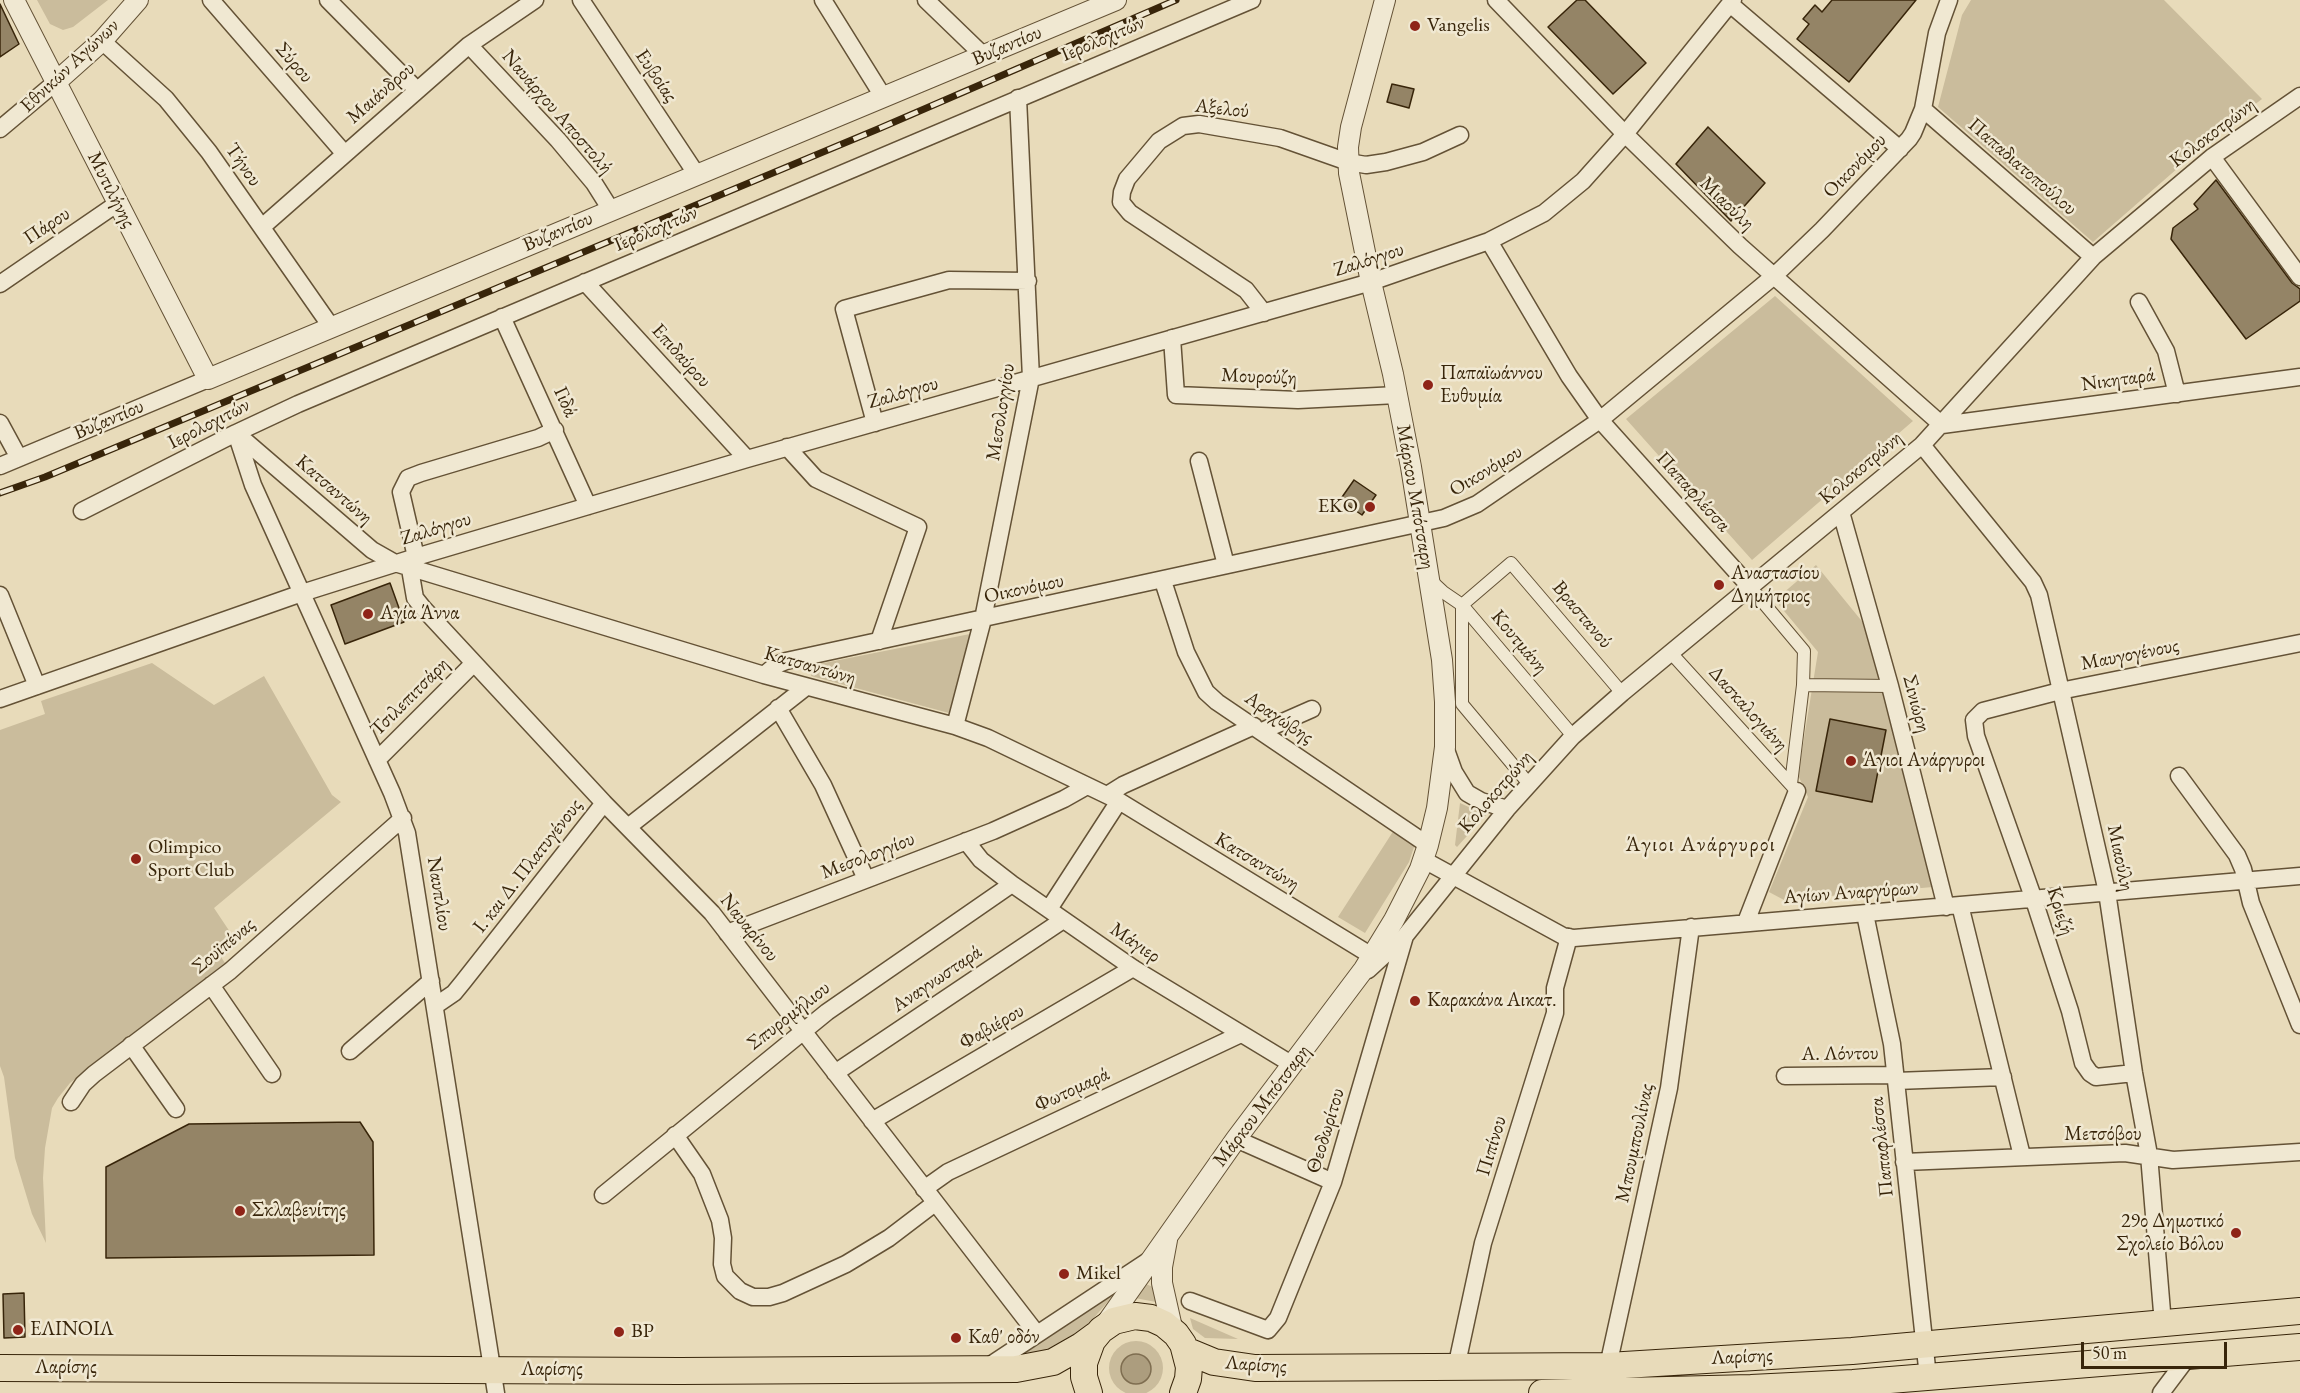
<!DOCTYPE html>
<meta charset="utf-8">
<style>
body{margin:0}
#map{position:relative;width:2300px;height:1393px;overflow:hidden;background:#e8dbba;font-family:"EB Garamond",serif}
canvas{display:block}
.scale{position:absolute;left:2081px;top:1342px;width:146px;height:27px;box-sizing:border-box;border:3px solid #38250a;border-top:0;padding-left:8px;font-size:18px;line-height:21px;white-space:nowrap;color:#38250a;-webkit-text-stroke:4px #f0e8d2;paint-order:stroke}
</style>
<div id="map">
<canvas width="2300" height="1393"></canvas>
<div class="scale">50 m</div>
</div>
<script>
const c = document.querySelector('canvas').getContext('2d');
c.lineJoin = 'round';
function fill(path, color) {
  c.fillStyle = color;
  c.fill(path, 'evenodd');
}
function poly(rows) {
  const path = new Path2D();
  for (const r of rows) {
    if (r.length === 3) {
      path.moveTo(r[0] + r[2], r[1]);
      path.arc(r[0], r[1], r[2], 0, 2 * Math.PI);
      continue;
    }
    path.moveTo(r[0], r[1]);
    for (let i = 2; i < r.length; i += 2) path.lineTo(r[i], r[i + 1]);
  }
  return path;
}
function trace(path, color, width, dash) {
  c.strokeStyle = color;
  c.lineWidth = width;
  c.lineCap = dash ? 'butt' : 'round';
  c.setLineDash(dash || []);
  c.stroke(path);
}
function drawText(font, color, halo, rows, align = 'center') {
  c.font = font + ' "EB Garamond",serif';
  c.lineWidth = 5;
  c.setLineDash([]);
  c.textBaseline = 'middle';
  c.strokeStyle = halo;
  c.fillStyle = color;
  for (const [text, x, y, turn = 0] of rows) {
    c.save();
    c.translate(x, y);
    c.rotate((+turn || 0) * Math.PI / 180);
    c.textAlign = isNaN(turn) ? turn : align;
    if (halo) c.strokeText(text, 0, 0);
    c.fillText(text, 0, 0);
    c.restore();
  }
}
fill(poly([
 [37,0,108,0,73,27,63,30,50,24],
 [1971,0,2164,0,2262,99,2225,127,2093,242,1938,107,1962,15],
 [1775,296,1913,421,1752,560,1626,419],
 [1816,565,1865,625,1933,887,1784,900,1769,892,1808,797,1798,775,1818,652,1775,600],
 [970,634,949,713,811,676,814,665],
 [152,663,214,705,264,676,332,795,341,802,214,908,238,944,221,957,225,963,70,1083,58,1098,52,1108,45,1148,43,1178,46,1243,32,1214,15,1158,4,1077,0,1066,0,730,45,714,41,701],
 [1460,803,1486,815,1457,847,1455,845],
 [1394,830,1415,844,1409,862,1365,933,1338,917],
 [1146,1284,1155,1288,1156,1302,1135,1298],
 [1118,1290,1086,1327,1071,1338,1048,1350,1019,1356],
 [1190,1318,1238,1339,1205,1338,1193,1329],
 [1136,1368,27]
]), '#cabc9c');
const water = poly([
 [1136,1369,15]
]);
fill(water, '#ac9d7e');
trace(water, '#7e6d50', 1.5);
const building = poly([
 [1577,0,1585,0,1646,63,1613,94,1548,27,1577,0],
 [1832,0,1916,0,1849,82,1797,39,1809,24,1803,19,1815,5,1822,12,1832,0],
 [0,4,19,44,0,57,0,4],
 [1392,84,1414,89,1409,108,1387,102,1392,84],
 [1708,127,1765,183,1731,221,1676,164,1708,127],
 [2216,180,2292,283,2300,289,2300,301,2246,339,2171,239,2173,228,2198,209,2194,204,2216,180],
 [1354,480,1376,495,1362,515,1340,500,1354,480],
 [390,583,404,622,345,644,331,605,390,583],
 [1830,719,1886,730,1872,802,1816,791,1830,719],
 [360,1122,373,1142,374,1255,106,1258,106,1167,189,1124,360,1122],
 [24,1293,25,1337,4,1338,3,1294,24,1293]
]);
fill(building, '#948466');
trace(building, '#38250a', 1.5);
const pedestrian = poly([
 [1429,579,1443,592,1462,605,1573,736],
 [1751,588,1804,651,1803,685,1791,784],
 [1671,653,1793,787],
 [1803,685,1890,686],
 [1529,784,1462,704,1462,605,1511,563,1622,693]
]);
const minor = poly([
 [211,0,344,153],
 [328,0,416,89],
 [581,0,697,175],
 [823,0,884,98],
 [926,0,984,56],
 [1496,0,1625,134,1740,246,1942,425,2300,377],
 [1730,4,1900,149],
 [102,41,166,99,209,152,332,328],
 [469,45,558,140,594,183,611,210],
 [1923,109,2093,257],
 [0,129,56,82],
 [2212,157,2300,277],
 [262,227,469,45,535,0],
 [1489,241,1569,376,1600,420,1751,588],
 [585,282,747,459],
 [0,284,118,203],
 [2139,302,2166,351,2177,394],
 [1264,313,1246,290,1130,213,1121,202,1122,192,1127,179,1159,141,1183,126,1199,124,1280,138,1348,162,1366,165,1386,162,1423,152,1460,135],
 [502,317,588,506],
 [1172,338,1176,395,1298,400,1397,395],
 [0,423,19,458],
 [875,423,844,309,949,280,1028,281],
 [236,433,372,550,395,563,764,675,955,726,988,738,1119,801,1372,956],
 [236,433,253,485,392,793,407,833,496,1393],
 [1922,445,2033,582,2039,595,2107,892,2134,1073,2149,1155,2163,1324],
 [787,447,816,479,918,527,879,641],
 [1199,461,1226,565],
 [0,466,208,379],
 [82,511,236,433,298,404,1252,0],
 [1841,512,1890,686,1946,907],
 [416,557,401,492,408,478,421,473,538,438,555,430],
 [410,569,415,598,423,608,604,803,712,913,1037,1334],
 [1163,581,1186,652,1206,692,1217,702,1428,845],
 [0,595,37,686],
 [764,675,776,665,786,661,1444,518,1477,504,1600,420,1774,276,1822,230,1909,139,1913,133,1923,109,1937,33,1949,0],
 [0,699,302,593,416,557,747,459,1371,282,1489,241,1544,213,1583,181,1625,134,1733,0],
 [778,708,823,785,866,879],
 [955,726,983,619,1031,378,1018,98],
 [1262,731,1312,709],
 [1445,747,1454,772,1467,793,1481,801,1507,809],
 [377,760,473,664],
 [2179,776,2237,855,2243,869,2251,903,2300,1025],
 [1107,795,1123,785,1254,726],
 [628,827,806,687],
 [966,841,981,860,1012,884,1133,968,1293,1065],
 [1424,860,1563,936,1574,938,2300,876],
 [1960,905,2022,1156],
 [1049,909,1119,801],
 [1865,914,1892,1044,1928,1377],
 [1746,922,1797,791],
 [727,933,993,831,1064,799,1087,786],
 [1368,970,1405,936,1507,809,1573,736,1622,693,1922,445,2093,257,2212,157,2300,96],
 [211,985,272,1074],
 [435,1006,454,993,463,982,604,803],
 [131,1045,176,1109],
 [350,1051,431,981],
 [835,1073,1063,920],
 [2134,1073,2096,1077,2090,1073,2083,1063,2070,1011,2033,897,1976,736,1974,720,1983,711,2060,691,2300,643],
 [1785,1076,1895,1075],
 [1896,1081,2003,1077],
 [71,1102,83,1084,94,1074,230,971,403,818],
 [872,1121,1133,968],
 [675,1135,702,1174,720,1220,723,1238,722,1264,725,1276,740,1291,753,1297,769,1297,783,1293,846,1264,889,1238,935,1203],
 [1236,1139,1333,1182],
 [1904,1162,2125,1153,2173,1160,2300,1152],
 [924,1189,948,1172,1241,1034],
 [603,1195,827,1012,1012,884],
 [1190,1301,1268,1330,1278,1318,1333,1182,1405,936],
 [1608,1366,1669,1088,1691,927],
 [986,1368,1148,1261],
 [1456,1368,1483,1243,1555,1013,1555,988,1569,937],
 [2161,1393,2188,1357]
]);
const tertiary = poly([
 [14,0,208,379,1116,0],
 [56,82,102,41,138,0],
 [1167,1240,1162,1267,1162,1283,1173,1332],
 [1103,1328,1236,1139,1364,969,1394,920,1420,869,1428,845,1437,808,1445,747,1445,702,1442,660,1411,467,1393,374,1371,282,1349,173,1348,147,1351,127,1385,0]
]);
const primary = poly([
 [1185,1350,1214,1362,1255,1368,1608,1366,1852,1351,2300,1311],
 [0,1368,680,1371,1016,1369,1053,1362,1081,1346,1096,1335],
 [1089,1393,1084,1377,1084,1363,1092,1341,1101,1330,1114,1321,1135,1316,1151,1318,1164,1324,1176,1334,1183,1344,1189,1367,1188,1379,1183,1393],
 [1542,1393,1751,1388,1853,1383,2300,1347]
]);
trace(pedestrian, '#645236', 14);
trace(minor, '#645236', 19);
trace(tertiary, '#645236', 22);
trace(primary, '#38250a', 28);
trace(pedestrian, '#f0e8d2', 12);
trace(minor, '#f0e8d2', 16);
trace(tertiary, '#f0e8d2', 20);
trace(primary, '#e8dbba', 26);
const rail = poly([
 [0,493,45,477,878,129,1176,0]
]);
trace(rail, '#38250a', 7);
trace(rail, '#f0e8d2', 4.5, [14]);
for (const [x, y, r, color] of [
 [1415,26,6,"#8f2418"],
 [1428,385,6,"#8f2418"],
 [1370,507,6,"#8f2418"],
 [1719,585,6,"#8f2418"],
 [368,614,6,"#8f2418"],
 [1851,761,6,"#8f2418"],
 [136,859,6,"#8f2418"],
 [1415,1001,6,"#8f2418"],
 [240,1211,6,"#8f2418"],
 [2236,1233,6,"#8f2418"],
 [1064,1274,6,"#8f2418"],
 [18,1330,6,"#8f2418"],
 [619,1332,6,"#8f2418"],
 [956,1338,6,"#8f2418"]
]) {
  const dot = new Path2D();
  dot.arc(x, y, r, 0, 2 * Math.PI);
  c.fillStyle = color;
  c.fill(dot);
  trace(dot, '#f0e8d2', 2);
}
drawText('20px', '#38250a', '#f0e8d2', [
 ["Vangelis",1427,26],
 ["Παπαϊωάννου",1440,374],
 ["Ευθυμία",1440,397],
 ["EKO",1358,507,"right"],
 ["Αναστασίου",1731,574],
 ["Δημήτριος",1731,597],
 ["Αγία Άννα",380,614],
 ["Άγιοι Ανάργυροι",1863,761],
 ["Olimpico",148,848],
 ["Sport Club",148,871],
 ["Καρακάνα Αικατ.",1427,1001],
 ["Σκλαβενίτης",252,1211],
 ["29ο Δημοτικό",2224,1222,"right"],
 ["Σχολείο Βόλου",2224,1245,"right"],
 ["Mikel",1076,1274],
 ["ΕΛΙΝΟΙΛ",30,1330],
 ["BP",631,1332],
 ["Καθ' οδόν",968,1338]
], 'left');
drawText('20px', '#38250a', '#f0e8d2', [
 ["Ιερολοχιτών",1103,39,-23],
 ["Βυζαντίου",1007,46,-23],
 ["Σύρου",294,63,49],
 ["Εθνικών Αγώνων",70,66,-43],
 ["Ευβοίας",656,76,56],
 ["Μαιάνδρου",381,93,-41],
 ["Αξελού",1222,109,6],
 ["Ναυάρχου Αποστολή",557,112,49],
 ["Κολοκοτρώνη",2213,133,-37],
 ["Τήνου",243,165,55],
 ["Οικονόμου",1855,166,-46],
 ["Παπαδιατοπούλου",2022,167,41],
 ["Μυτιλήνης",111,190,63],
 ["Μιαούλη",1727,204,44],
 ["Πάρου",47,226,-34],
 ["Ιερολοχιτών",656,229,-23],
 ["Βυζαντίου",558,232,-23],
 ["Ζαλόγγου",1369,260,-18],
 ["Επιδαύρου",681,356,48],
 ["Μουρούζη",1259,377,2],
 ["Νικηταρά",2118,380,-8],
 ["Ζαλόγγου",903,393,-16],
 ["Γιδά",565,402,65],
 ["Μεσολογγίου",1001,412,-81],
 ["Βυζαντίου",109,420,-23],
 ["Ιερολοχιτών",209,424,-27],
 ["Κολοκοτρώνη",1861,468,-40],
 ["Οικονόμου",1486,471,-31],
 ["Κατσαντώνη",334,490,41],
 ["Παπαφλέσσα",1693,492,48],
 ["Μάρκου Μπότσαρη",1415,497,80],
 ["Ζαλόγγου",436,529,-17],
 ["Οικονόμου",1024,589,-12],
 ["Βραστανού",1582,615,50],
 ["Κουτμάνη",1519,642,50],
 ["Μαυγογένους",2130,655,-11],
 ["Κατσαντώνη",810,666,16],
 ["Τσιλεπιτσάρη",410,697,-45],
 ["Σινιώρη",1916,704,75],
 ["Δασκαλογιάνη",1748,709,48],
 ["Αραχώβης",1279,718,34],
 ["Κολοκοτρώνη",1496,792,-49],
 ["Μεσολογγίου",868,856,-21],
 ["Μιαούλη",2120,858,78],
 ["Κατσαντώνη",1257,862,31],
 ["Ι. και Δ. Πλατυγένους",528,866,-52],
 ["Αγίων Αναργύρων",1851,893,-4],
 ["Ναυπλίου",439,894,81],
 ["Κριεζή",2060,911,72],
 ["Ναυαρίνου",749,928,51],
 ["Μάγιερ",1135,943,34],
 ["Σουϊπένας",224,946,-40],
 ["Αναγνωσταρά",937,979,-34],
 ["Σπυρομήλιου",789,1016,-38],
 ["Φαβιέρου",992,1027,-30],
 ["Α. Λόντου",1840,1054,-1],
 ["Φωτομαρά",1072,1090,-25],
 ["Μάρκου Μπότσαρη",1262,1106,-53],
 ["Θεοδωρίτου",1326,1131,-73],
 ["Μετσόβου",2103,1135],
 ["Μπουμπουλίνας",1635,1143,-78],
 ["Πιπίνου",1492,1146,-73],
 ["Παπαφλέσσα",1882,1147,-96],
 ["Λαρίσης",1742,1357,-3],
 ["Λαρίσης",1256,1365,4],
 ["Λαρίσης",66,1368],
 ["Λαρίσης",552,1370]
]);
c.letterSpacing = '1.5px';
drawText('21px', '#38250a', '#f0e8d2', [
 ["Άγιοι Ανάργυροι",1701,845]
]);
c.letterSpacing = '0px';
</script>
